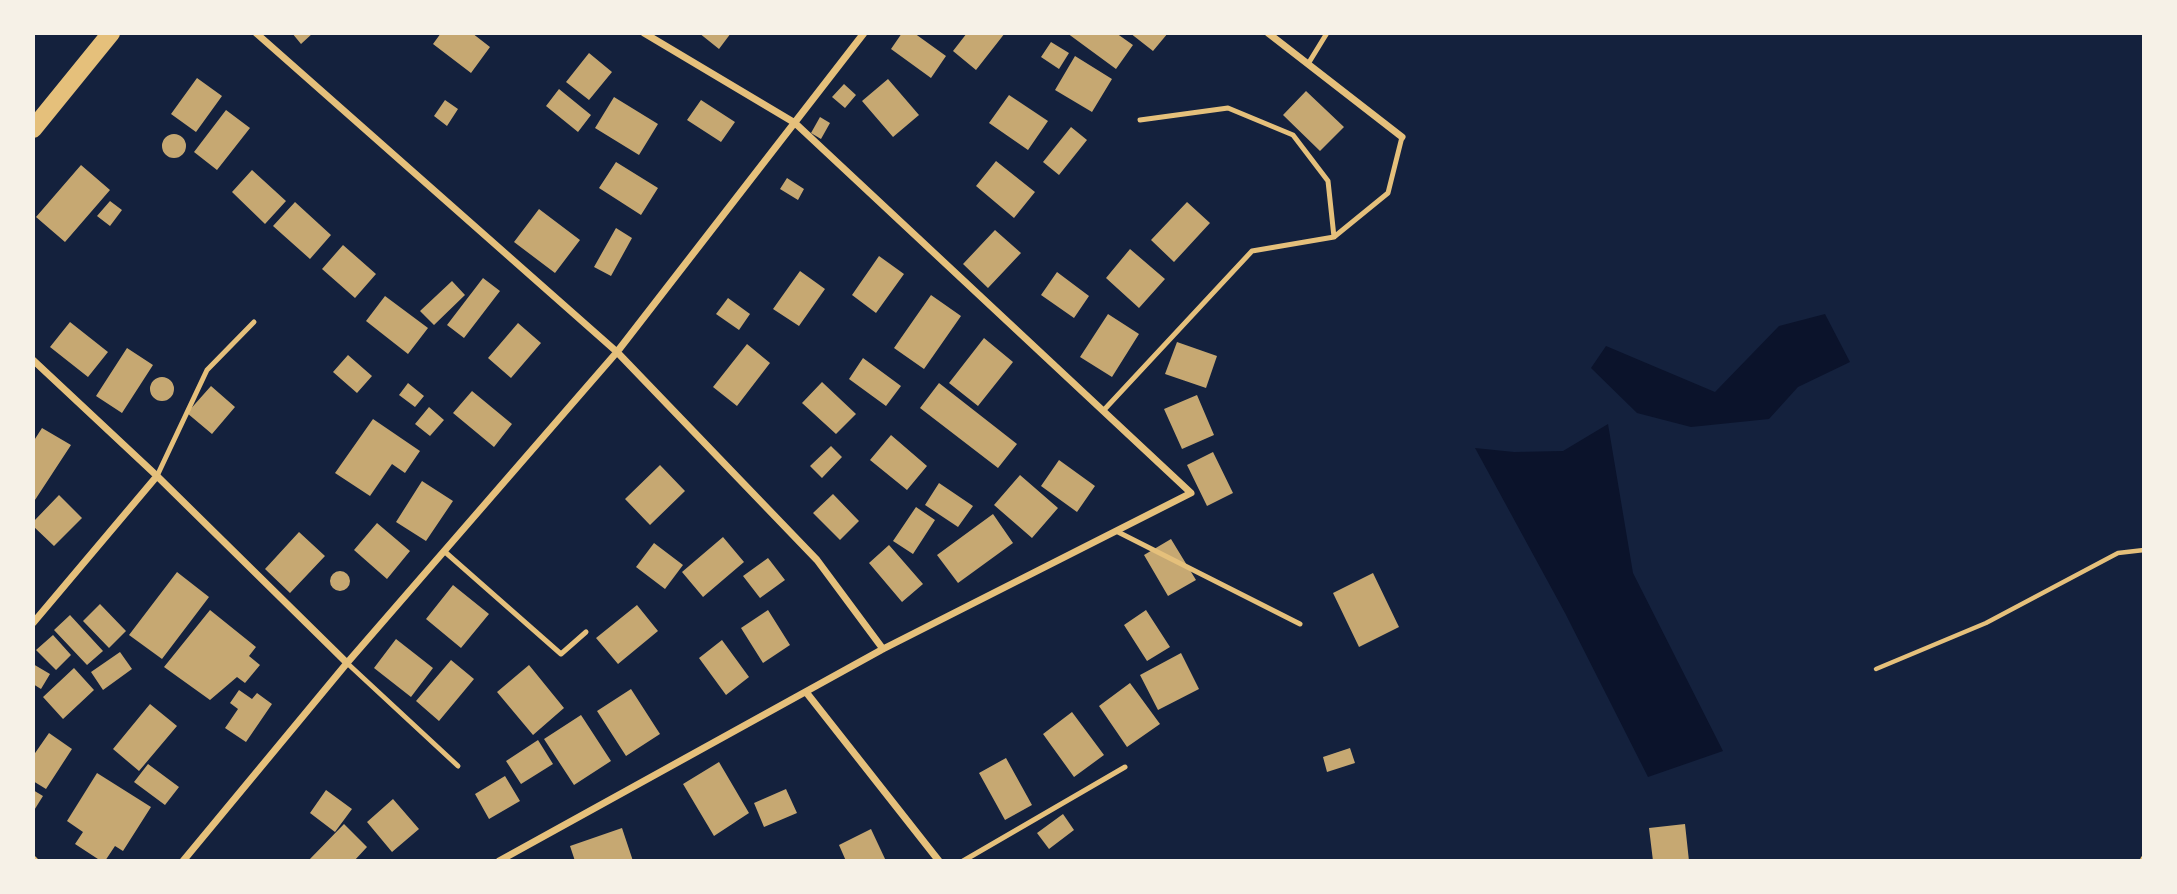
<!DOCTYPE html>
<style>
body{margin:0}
#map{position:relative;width:2177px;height:894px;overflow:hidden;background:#14213d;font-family:"Times New Roman",serif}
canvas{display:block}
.frame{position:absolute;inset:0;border:35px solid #f6f1e7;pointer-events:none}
</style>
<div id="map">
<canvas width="2177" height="894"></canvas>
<div class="frame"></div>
</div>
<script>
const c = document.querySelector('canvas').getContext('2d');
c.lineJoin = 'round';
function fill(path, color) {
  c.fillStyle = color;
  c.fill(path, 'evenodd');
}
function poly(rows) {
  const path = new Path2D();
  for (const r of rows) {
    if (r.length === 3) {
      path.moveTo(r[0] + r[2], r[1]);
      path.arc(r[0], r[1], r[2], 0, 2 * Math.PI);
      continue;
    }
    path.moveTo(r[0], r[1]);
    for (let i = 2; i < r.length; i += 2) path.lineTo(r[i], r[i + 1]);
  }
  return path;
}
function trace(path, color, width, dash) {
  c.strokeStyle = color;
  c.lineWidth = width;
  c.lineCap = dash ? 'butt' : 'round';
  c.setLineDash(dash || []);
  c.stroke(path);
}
fill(poly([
 [1825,314,1850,362,1798,387,1769,419,1691,427,1637,413,1591,368,1606,346,1715,392,1779,326],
 [1608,424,1633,573,1723,751,1648,777,1565,613,1475,448,1514,452,1563,451]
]), '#0b132b');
fill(poly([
 [292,33,313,33,301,44],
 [441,33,472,33,490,47,471,73,433,44],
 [699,33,731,33,719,49],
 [902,33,914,33,946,56,931,78,891,49],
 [967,33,1005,33,976,70,953,51],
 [1067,33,1116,33,1133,45,1116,69],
 [1130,33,1168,33,1153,51],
 [1051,42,1069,53,1059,69,1041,57],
 [589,53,612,72,589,100,566,82],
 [1075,56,1112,79,1092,112,1055,90],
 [197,78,222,96,196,132,171,114],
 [888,79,919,115,893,137,862,101],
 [844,84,856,95,845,108,832,97],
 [559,89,591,115,578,132,546,106],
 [1306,91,1344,127,1320,151,1283,115],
 [1009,95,1048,121,1028,150,989,123],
 [614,97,658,124,639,155,595,128],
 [445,100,458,109,447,126,434,116],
 [701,100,735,122,721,142,687,120],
 [226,110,250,128,217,170,194,152],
 [820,117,830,123,821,139,811,133],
 [1071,127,1087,140,1059,175,1043,162],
 [174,146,12],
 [996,161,1035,192,1014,218,976,186],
 [616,162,658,188,641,215,599,188],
 [81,165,110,190,65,242,36,217],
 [252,170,286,201,265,224,232,192],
 [787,178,804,189,798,200,780,189],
 [110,201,122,210,110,226,97,216],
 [295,202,331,235,310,259,273,226],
 [1187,202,1210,223,1174,262,1151,240],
 [539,209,580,240,555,273,514,242],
 [616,228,632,238,611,276,594,267],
 [995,230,1021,253,988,288,963,264],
 [343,245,376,274,355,298,322,269],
 [1130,249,1165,279,1139,308,1106,278],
 [879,256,904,274,876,313,852,295],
 [800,271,825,289,799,326,773,309],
 [1057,272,1089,296,1074,318,1041,295],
 [483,278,500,291,464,338,447,325],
 [452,281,465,295,434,325,420,311],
 [931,295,961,316,924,369,894,348],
 [385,296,428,328,408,354,366,321],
 [728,298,750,314,739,330,716,314],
 [1108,314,1139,334,1112,377,1080,357],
 [70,322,108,352,88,377,50,347],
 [518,323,541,343,511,378,488,358],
 [984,338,1013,362,978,406,949,383],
 [1177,342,1217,356,1206,388,1165,374],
 [747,344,770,363,737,406,713,387],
 [127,348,153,365,122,413,96,396],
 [348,355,372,376,357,393,333,372],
 [863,358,901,386,886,406,849,379],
 [162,389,12],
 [822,382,856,414,836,434,802,403],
 [408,383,424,396,415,407,399,395],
 [939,383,1017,444,998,468,920,408],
 [211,386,235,407,212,434,187,413],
 [472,391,512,424,494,447,453,413],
 [1197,395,1214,435,1182,449,1164,409],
 [429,407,444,420,430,436,415,424],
 [373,419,420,451,405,473,392,464,370,496,335,473],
 [42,428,71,445,33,503,33,442],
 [891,435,927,466,907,490,870,460],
 [831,446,842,457,822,478,810,466],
 [1213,452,1233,493,1207,506,1187,465],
 [1059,460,1095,486,1077,512,1041,486],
 [660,465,685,491,650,525,625,499],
 [1020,475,1058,508,1032,538,994,505],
 [422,481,453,501,426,541,396,522],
 [939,483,973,506,958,527,925,505],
 [833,494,859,521,840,540,813,513],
 [59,495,82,518,54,546,33,526,33,522],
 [916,507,935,520,913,554,893,541],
 [993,514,1013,543,958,583,937,555],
 [377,523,410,551,387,579,354,550],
 [299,532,325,556,290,593,265,569],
 [723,537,744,562,703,597,682,572],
 [1171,539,1196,580,1168,596,1144,555],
 [654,543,683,565,665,589,636,567],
 [889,545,923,584,902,602,869,563],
 [768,558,785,580,760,598,743,576],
 [340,581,10],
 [177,572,209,597,162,659,129,635],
 [1373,573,1399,627,1359,647,1333,593],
 [453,585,489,614,461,648,426,619],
 [100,604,126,631,109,648,83,621],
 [637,605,658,631,618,664,596,638],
 [210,610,256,647,249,656,260,665,245,683,237,677,210,700,164,667],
 [768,610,790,645,763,663,741,628],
 [1146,610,1170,647,1147,661,1124,625],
 [70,615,103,651,87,665,54,630],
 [53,635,71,655,56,670,36,650],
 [396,639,433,668,411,697,374,668],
 [722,640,749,677,726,695,699,658],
 [120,652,132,669,103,690,91,672],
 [1181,653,1199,689,1158,710,1140,675],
 [451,660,474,679,439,721,416,701],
 [33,664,50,674,41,689,33,684],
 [529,665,564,708,533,735,497,692],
 [74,668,94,690,63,719,43,697],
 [1130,683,1160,724,1127,747,1099,706],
 [631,689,660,734,626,756,597,711],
 [239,690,252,699,257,693,272,704,246,742,225,728,238,709,230,703],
 [150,704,177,726,139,771,113,749],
 [1072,712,1104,755,1074,777,1043,734],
 [581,715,611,761,574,785,544,739],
 [49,733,72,749,46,789,33,781,33,756],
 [538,740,553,764,521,784,506,761],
 [1350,748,1355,763,1327,772,1323,757],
 [1006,758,1032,805,1005,820,979,773],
 [719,762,749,813,714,836,683,784],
 [148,764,179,787,165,805,134,782],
 [97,773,151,807,123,851,115,846,105,861,101,861,75,844,83,832,67,821],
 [505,776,520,801,489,819,475,794],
 [786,789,797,813,764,827,754,803],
 [33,790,43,796,33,812],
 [326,790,352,809,335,832,310,813],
 [393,799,419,829,392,852,367,822],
 [1063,814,1074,830,1049,849,1037,833],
 [344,824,367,847,354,861,308,861],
 [1685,824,1689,861,1653,861,1649,828],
 [622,828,633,861,575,861,570,846],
 [871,829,886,861,846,861,839,845]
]), '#c6a872');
trace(poly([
 [1876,669,1986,623,2118,553,2144,550]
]), '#e5c07b', 4.5);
trace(poly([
 [1308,64,1327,33],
 [1140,120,1228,108,1293,135,1328,181,1334,237],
 [1103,411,1252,251,1334,237,1388,193,1402,137],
 [157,476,207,370,254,322],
 [1116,531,1300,624],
 [444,551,561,654,586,632],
 [347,663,458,766],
 [963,861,1125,767]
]), '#e5c07b', 5);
trace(poly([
 [256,33,617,352,817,560,883,649],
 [1268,33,1402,137],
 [33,360,157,476,347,663],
 [33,623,157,476],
 [806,692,939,861],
 [33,859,35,861],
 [183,861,347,663,617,352,864,33],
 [499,861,883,649,1191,493,795,123,644,33],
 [2143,861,2144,859]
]), '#e5c07b', 7);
trace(poly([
 [33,129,111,33]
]), '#e5c07b', 18);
</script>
